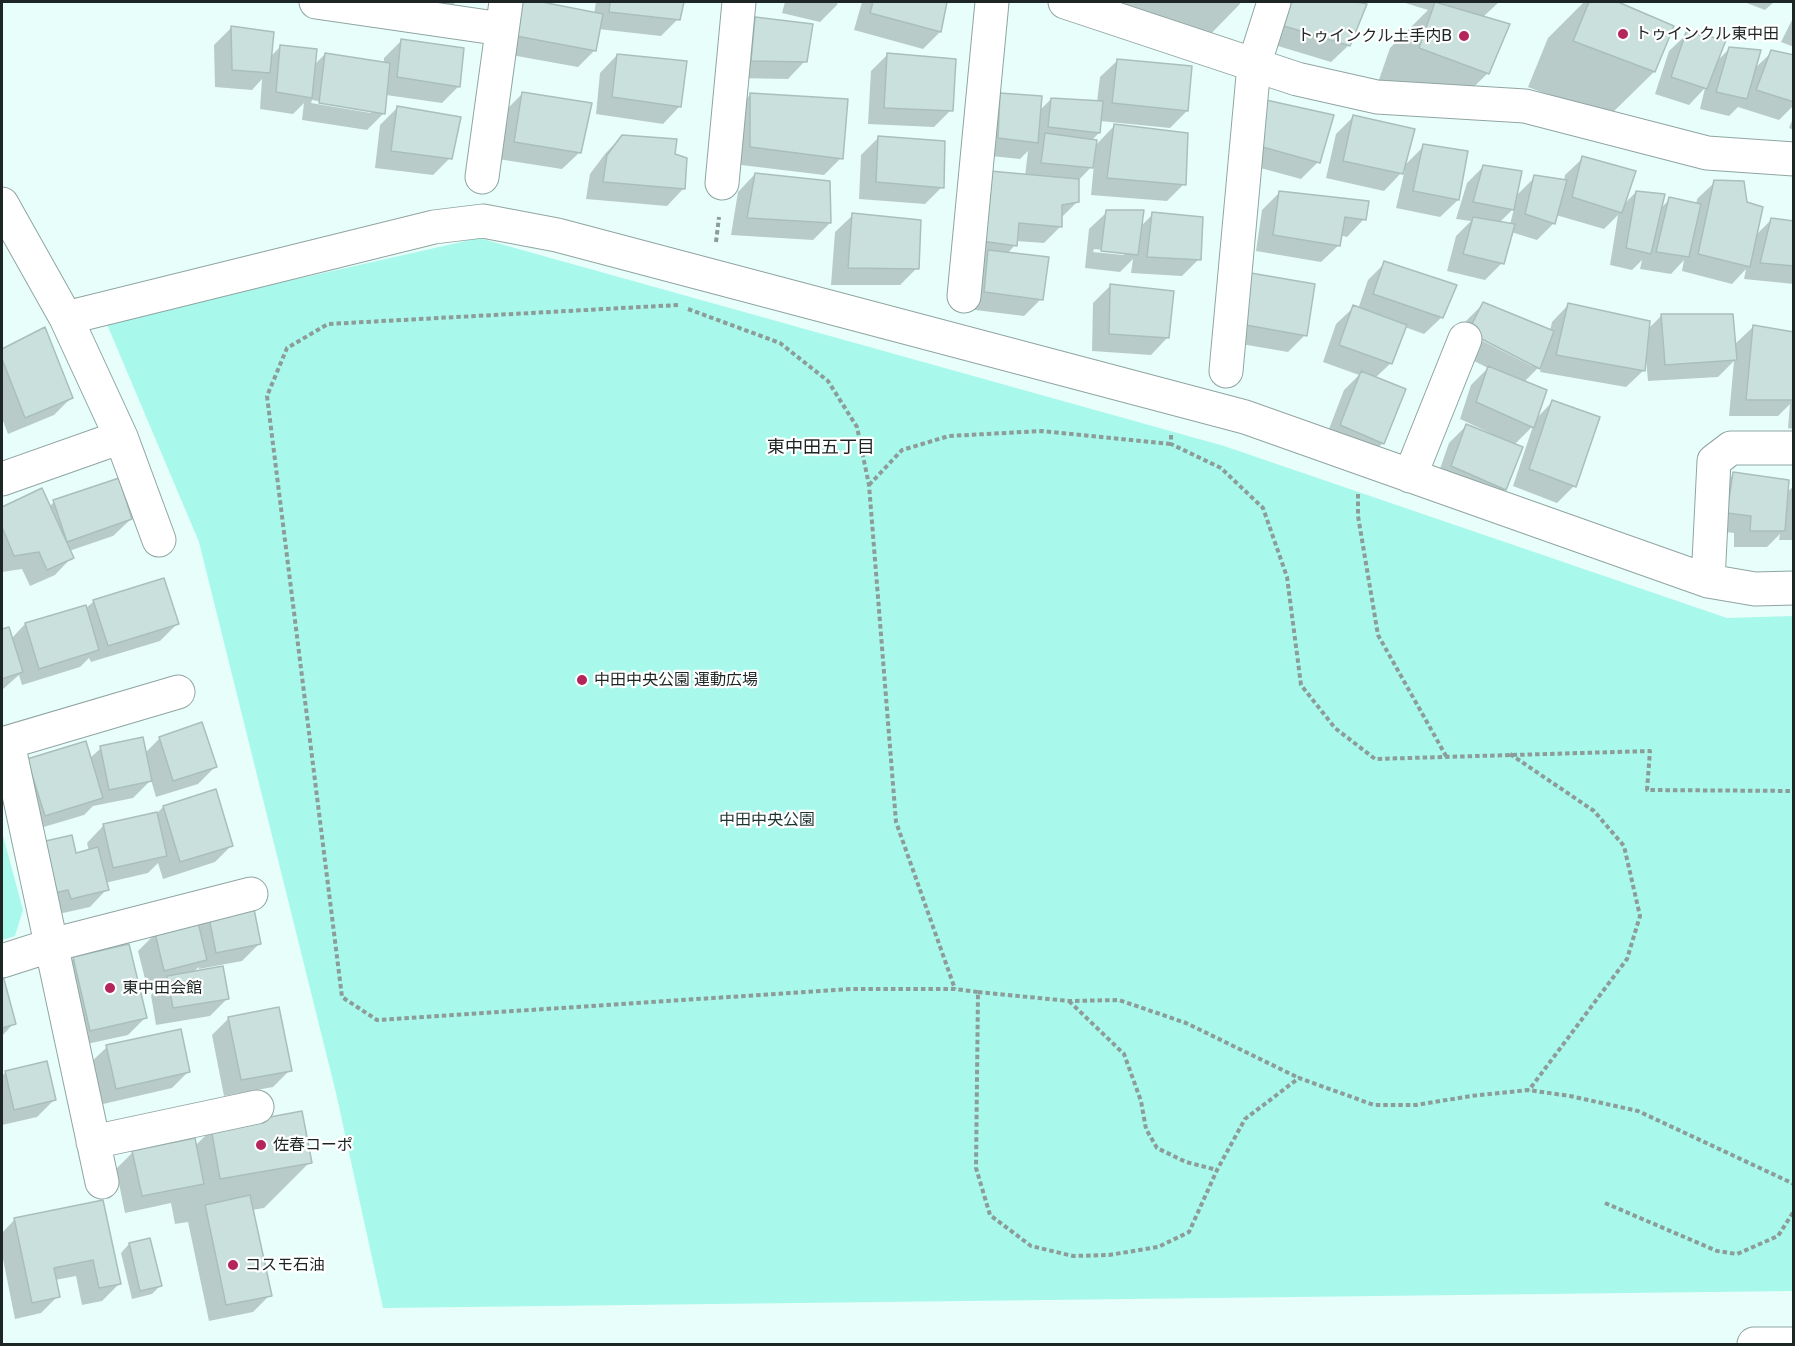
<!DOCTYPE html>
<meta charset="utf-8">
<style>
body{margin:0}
#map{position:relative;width:1795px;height:1346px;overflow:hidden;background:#e8fefa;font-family:Rubik,sans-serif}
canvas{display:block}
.frame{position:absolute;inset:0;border:3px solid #1d2624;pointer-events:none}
</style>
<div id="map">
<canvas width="1795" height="1346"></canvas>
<div class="frame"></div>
</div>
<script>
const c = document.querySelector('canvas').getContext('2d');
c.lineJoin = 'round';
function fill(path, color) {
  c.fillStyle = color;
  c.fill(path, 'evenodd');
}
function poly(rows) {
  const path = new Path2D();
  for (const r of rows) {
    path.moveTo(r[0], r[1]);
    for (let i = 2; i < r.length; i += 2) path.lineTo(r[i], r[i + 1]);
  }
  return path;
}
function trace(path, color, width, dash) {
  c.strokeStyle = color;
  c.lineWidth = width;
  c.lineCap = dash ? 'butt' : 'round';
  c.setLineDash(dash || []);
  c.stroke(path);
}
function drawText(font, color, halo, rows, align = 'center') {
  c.font = font + ' Rubik,"Noto Sans JP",sans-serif';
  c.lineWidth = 4.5;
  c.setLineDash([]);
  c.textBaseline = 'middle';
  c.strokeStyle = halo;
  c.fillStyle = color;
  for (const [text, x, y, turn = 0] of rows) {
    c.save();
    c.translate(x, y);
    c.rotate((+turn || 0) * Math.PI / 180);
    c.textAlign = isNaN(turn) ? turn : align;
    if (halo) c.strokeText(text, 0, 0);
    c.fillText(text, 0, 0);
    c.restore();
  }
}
fill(poly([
 [479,238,1224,446,1727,618,1793,616,1793,1291,383,1308,336,1093,199,542,106,322],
 [2,832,23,910,15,936,2,940]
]), '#a9f8ec');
fill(poly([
 [421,2,456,2,450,7],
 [521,2,534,2,594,14,596,2,682,2,678,19,661,36,598,29,595,50,578,67,500,53],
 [785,2,838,2,837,5,820,22,782,13],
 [862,2,945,2,940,32,923,49,854,30],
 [1057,2,1241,2,1239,5,1194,51],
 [1281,2,1351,2,1365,5,1349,45,1331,62,1268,43],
 [1402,2,1499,2,1483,17,1488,73,1442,118,1374,94,1390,48,1428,10],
 [1584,2,1614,2,1672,27,1654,72,1608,117,1528,87,1548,38],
 [1744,2,1774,2,1765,10],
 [1794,16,1794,47,1781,42],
 [755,19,805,61,788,79,735,78,738,36],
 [231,28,270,57,280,47,313,66,325,54,384,63,384,58,402,40,459,86,442,103,386,95,384,113,367,130,302,120,304,103,293,114,260,109,262,79,252,90,215,87,214,45],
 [312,100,371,110,371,113,311,103],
 [1687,34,1716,62,1729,49,1754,69,1772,52,1794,56,1794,105,1779,120,1738,107,1729,116,1700,109,1705,88,1689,105,1655,94,1669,51],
 [888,54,951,110,934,127,868,124,871,71],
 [617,55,680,106,663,124,596,114,600,73],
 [1118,60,1187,111,1170,128,1100,121,1099,133,1091,141,1095,146,1114,126,1184,184,1167,201,1091,195,1094,164,1077,182,1077,202,1061,218,1061,226,1044,243,1016,241,1015,245,1007,254,1041,299,1024,316,967,309,965,257,1025,176,1028,151,1020,159,981,155,983,111,1000,94,1039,111,1051,99,1097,102,1100,77],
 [522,94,580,152,562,169,498,159,505,111],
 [751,94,841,158,824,175,733,164,734,111],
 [397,108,450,158,433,175,375,168,380,125],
 [1794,116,1794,130,1789,128],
 [1353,117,1403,167,1424,146,1458,200,1440,217,1396,208,1405,169,1384,191,1326,178,1336,134],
 [1250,119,1318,162,1301,179,1242,163],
 [622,136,673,155,684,188,667,206,586,199,590,174,605,154],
 [879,137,942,187,925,204,859,199,861,155],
 [1583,158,1623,205,1636,192,1660,209,1670,199,1696,205,1697,199,1715,182,1746,203,1755,236,1771,220,1794,223,1794,284,1744,279,1746,269,1732,284,1682,271,1684,260,1671,274,1640,269,1642,260,1632,270,1610,265,1618,215,1604,229,1556,215,1554,223,1537,240,1511,232,1502,263,1485,280,1447,271,1456,236,1471,221,1456,219,1467,183,1484,166,1516,196,1535,177,1564,181,1565,175],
 [1514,208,1510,225,1499,223],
 [755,174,830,223,813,240,731,235,738,192],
 [1280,192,1364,219,1347,237,1340,235,1339,245,1321,262,1256,251,1262,210],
 [1107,212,1140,227,1153,214,1199,259,1182,276,1131,273,1133,259,1120,272,1085,268,1089,229],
 [1094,249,1124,252,1124,255,1093,252],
 [853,215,917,268,900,285,831,285,835,232],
 [1385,263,1442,317,1424,334,1405,327,1391,363,1375,378,1383,443,1366,460,1324,442,1344,390,1359,375,1323,362,1336,324,1354,307,1358,309,1368,280],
 [1110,286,1168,337,1151,355,1092,351,1093,303],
 [1228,291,1305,335,1288,352,1224,341],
 [1483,304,1550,331,1552,322,1569,304,1648,329,1662,315,1734,345,1753,327,1794,333,1794,429,1788,428,1790,404,1778,416,1729,416,1734,361,1718,377,1648,381,1646,359,1645,359,1644,370,1626,387,1540,372,1542,364,1524,382,1535,420,1552,402,1574,486,1557,503,1513,486,1533,426,1514,445,1505,489,1488,506,1435,483,1449,443,1466,426,1489,435,1490,433,1460,419,1471,385,1488,368,1452,350,1461,330,1532,366,1532,363,1463,328,1466,321],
 [44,329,71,398,54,415,8,434,2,418,2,351],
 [1734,474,1787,492,1794,486,1794,540,1779,540,1780,534,1767,547,1734,547,1734,533,1710,530,1717,491],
 [41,490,49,507,54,502,131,519,113,536,69,551,72,557,55,575,30,586,22,569,2,572,2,509],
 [94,601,177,624,160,641,91,662,89,658,80,667,22,685,19,675,2,690,2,630,8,628,11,639,25,624,85,609],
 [160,738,215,767,198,784,156,797,151,780,133,798,93,806,84,815,27,832,28,761,89,759,101,748,145,753],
 [215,791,232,845,215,862,163,879,158,863,148,873,105,883,107,889,90,907,54,915,33,910,75,855,89,851,87,843,104,825,157,813,163,807],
 [209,914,259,944,242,961,199,969,199,967,192,973,227,999,210,1016,156,1025,151,995,162,984,147,987,138,951,155,934,197,926],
 [74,958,145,1018,128,1035,73,1047,56,975],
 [2,975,14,1023,2,1036],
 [229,1018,290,1070,273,1087,224,1096,212,1035],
 [107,1047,189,1071,172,1088,99,1105,89,1064],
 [6,1072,54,1100,37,1117,2,1125,2,1076],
 [212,1129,310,1162,264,1208,252,1210,270,1295,253,1312,209,1321,188,1222,175,1224,171,1203,125,1213,116,1169,133,1152,195,1146],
 [102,1202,119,1284,102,1301,82,1305,76,1276,55,1280,58,1296,41,1313,15,1319,2,1254,2,1233,15,1219],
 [129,1244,160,1286,152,1294,132,1299,121,1253]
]), '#0003');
const building = poly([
 [522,2,542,2,603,14,596,51,516,36,522,2],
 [610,2,684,2,680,20,609,12,610,2],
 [873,2,947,2,941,32,870,13,873,2],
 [1291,2,1357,2,1367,4,1350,46,1284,26,1291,2],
 [1435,2,1510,24,1489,74,1419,48,1435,2],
 [1589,2,1618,2,1674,26,1655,72,1573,41,1589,2],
 [755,17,813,24,807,62,751,61,755,17],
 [231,26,274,32,270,73,232,70,231,26],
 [1686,32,1726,40,1707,89,1671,77,1686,32],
 [401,39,464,48,460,87,397,77,401,39],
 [280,45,317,49,312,98,276,92,280,45],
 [1729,47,1761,50,1747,99,1716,92,1729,47],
 [1771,50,1794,55,1794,102,1756,90,1771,50],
 [325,53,390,63,385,114,319,103,325,53],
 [887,53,956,59,953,111,884,108,887,53],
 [617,54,687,61,681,107,612,97,617,54],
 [1117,59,1192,66,1188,111,1112,103,1117,59],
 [522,92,592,103,581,153,514,142,522,92],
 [750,93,848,99,843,159,750,147,750,93],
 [1000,93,1042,96,1038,143,998,138,1000,93],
 [1051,98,1103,101,1100,133,1048,127,1051,98],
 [1266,100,1334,115,1320,163,1259,146,1266,100],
 [397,106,461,117,452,159,391,151,397,106],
 [1353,115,1415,129,1403,174,1343,161,1353,115],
 [1114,124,1188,133,1186,185,1107,178,1114,124],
 [1045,133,1097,140,1093,168,1041,163,1045,133],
 [622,135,677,139,675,154,687,158,685,189,603,182,607,155,622,135],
 [878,136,945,141,944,188,876,182,878,136],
 [1423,144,1468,151,1459,200,1413,191,1423,144],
 [1582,156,1636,171,1622,213,1572,197,1582,156],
 [1483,165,1522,171,1514,210,1473,202,1483,165],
 [990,171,1079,179,1079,202,1062,205,1062,227,1019,223,1017,246,981,241,990,171],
 [755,173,830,181,831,223,747,218,755,173],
 [1534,175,1567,180,1555,224,1525,214,1534,175],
 [1714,180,1744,181,1747,202,1763,207,1750,267,1698,254,1714,180],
 [1279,191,1369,201,1366,220,1345,217,1340,246,1273,235,1279,191],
 [1636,191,1665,194,1651,254,1626,248,1636,191],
 [1669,197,1701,204,1689,257,1656,252,1669,197],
 [1106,210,1144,210,1138,255,1101,251,1106,210],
 [1152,212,1203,217,1201,260,1147,257,1152,212],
 [852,213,921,220,919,269,848,268,852,213],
 [1473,217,1515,224,1504,264,1463,254,1473,217],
 [1771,218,1794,221,1794,266,1760,263,1771,218],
 [988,250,1049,257,1043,300,984,292,988,250],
 [1384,261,1457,285,1443,318,1373,294,1384,261],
 [1245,272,1315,284,1307,336,1240,324,1245,272],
 [1110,284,1174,291,1169,338,1109,334,1110,284],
 [1483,302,1554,331,1540,369,1468,332,1483,302],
 [1568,303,1650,321,1645,371,1556,355,1568,303],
 [1353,305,1407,325,1392,364,1339,345,1353,305],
 [1661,314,1733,314,1737,360,1665,365,1661,314],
 [1753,325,1794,332,1794,400,1746,400,1753,325],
 [45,327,73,398,25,418,2,359,2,349,45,327],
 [1488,366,1547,390,1534,428,1476,402,1488,366],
 [1361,371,1406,389,1384,444,1340,425,1361,371],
 [1552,400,1600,417,1576,487,1529,469,1552,400],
 [1466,424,1523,447,1506,490,1451,466,1466,424],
 [1733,472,1789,480,1785,531,1750,531,1751,516,1727,513,1733,472],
 [119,478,132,519,67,542,53,500,119,478],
 [42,488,74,558,47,570,39,552,14,556,2,527,2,507,42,488],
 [164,578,179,624,108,646,93,600,164,578],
 [86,605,99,650,39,669,25,623,86,605],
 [9,627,23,672,2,679,2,629,9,627],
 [202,722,217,767,173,781,159,737,202,722],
 [143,737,152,781,109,790,100,746,143,737],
 [86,741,103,798,45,816,27,759,86,741],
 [216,789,233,846,180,862,163,806,216,789],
 [157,812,167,856,113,868,103,824,157,812],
 [72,835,76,853,98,847,109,890,71,899,68,890,50,894,37,843,72,835],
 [253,904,261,944,216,953,208,913,253,904],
 [198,922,207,960,164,971,155,933,198,922],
 [129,944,147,1018,90,1031,73,957,129,944],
 [223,966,229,999,173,1008,167,976,223,966],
 [2,972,16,1024,2,1028,2,972],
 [279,1007,292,1071,241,1080,228,1017,279,1007],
 [181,1029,190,1072,116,1089,106,1045,181,1029],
 [47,1061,56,1100,14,1110,5,1071,47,1061],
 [302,1111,312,1163,220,1179,211,1128,302,1111],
 [195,1138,204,1184,142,1196,132,1151,195,1138],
 [250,1195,272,1296,226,1305,205,1205,250,1195],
 [103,1200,121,1284,99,1288,93,1260,54,1268,60,1297,32,1303,14,1218,103,1200],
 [150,1238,162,1286,140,1291,129,1243,150,1238]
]);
fill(building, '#cae0dc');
trace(building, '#a9bfbb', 1.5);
const minor = poly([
 [316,2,502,29],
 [1065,2,1297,79,1377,97,1525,106,1707,153,1794,159],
 [482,177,506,2],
 [722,183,739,2],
 [2,204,66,318],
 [964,296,992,2],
 [1226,371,1254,65,1274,2],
 [1410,476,1465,339],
 [2,479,121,437],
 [159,540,121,437,66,318,434,227,483,221,557,235,1245,417,1708,581,1755,589,1794,588],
 [1708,581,1714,461,1731,448,1794,448],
 [8,743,102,1182],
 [2,744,178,692],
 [2,961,52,945,251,894],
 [93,1142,257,1107],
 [1754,1344,1794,1344]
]);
trace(minor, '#90a5a1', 35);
trace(poly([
 [716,242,719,217],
 [678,305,328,324,287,348,267,396,342,997,377,1020,851,989,955,989,978,992,976,1168,990,1215,1031,1246,1073,1256,1109,1255,1158,1247,1189,1232,1217,1170,1245,1119,1299,1078,1374,1105,1416,1105,1471,1096,1528,1090,1570,1096,1638,1111,1794,1184],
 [688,309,780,343,828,381,857,427,869,485,896,822,955,989],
 [1171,435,1171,444,1221,468,1263,508,1287,577,1301,685,1335,728,1375,759,1650,751,1647,790,1794,791],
 [869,485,902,450,949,436,1042,431,1171,444],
 [1358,494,1358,516,1378,635,1446,756],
 [1510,754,1594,811,1624,846,1640,916,1627,959,1529,1090],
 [978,992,1069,1001,1119,1000,1186,1023,1299,1078],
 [1069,1001,1124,1054,1141,1101,1146,1129,1157,1148,1186,1162,1217,1170],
 [1605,1203,1717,1251,1737,1254,1778,1236,1794,1211]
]), '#8c9c99', 4, [4.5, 3]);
trace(minor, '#fff', 33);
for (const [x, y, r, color] of [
 [1623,34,6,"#b3255b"],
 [1464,36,6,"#b3255b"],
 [582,680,6,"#b3255b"],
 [110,988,6,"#b3255b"],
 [261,1145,6,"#b3255b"],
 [233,1265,6,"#b3255b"]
]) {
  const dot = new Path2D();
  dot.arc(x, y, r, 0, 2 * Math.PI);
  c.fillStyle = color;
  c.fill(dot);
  trace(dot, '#fff', 2);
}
drawText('16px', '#1d2624', '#fff', [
 ["トゥインクル東中田",1635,34],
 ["トゥインクル土手内B",1452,36,"right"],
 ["中田中央公園 運動広場",594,680],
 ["東中田会館",122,988],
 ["佐春コーポ",273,1145],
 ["コスモ石油",245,1265]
], 'left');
drawText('16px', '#1d3531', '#fff', [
 ["中田中央公園",767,820]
]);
drawText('18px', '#1d2624', '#fff', [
 ["東中田五丁目",821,448]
]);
</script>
